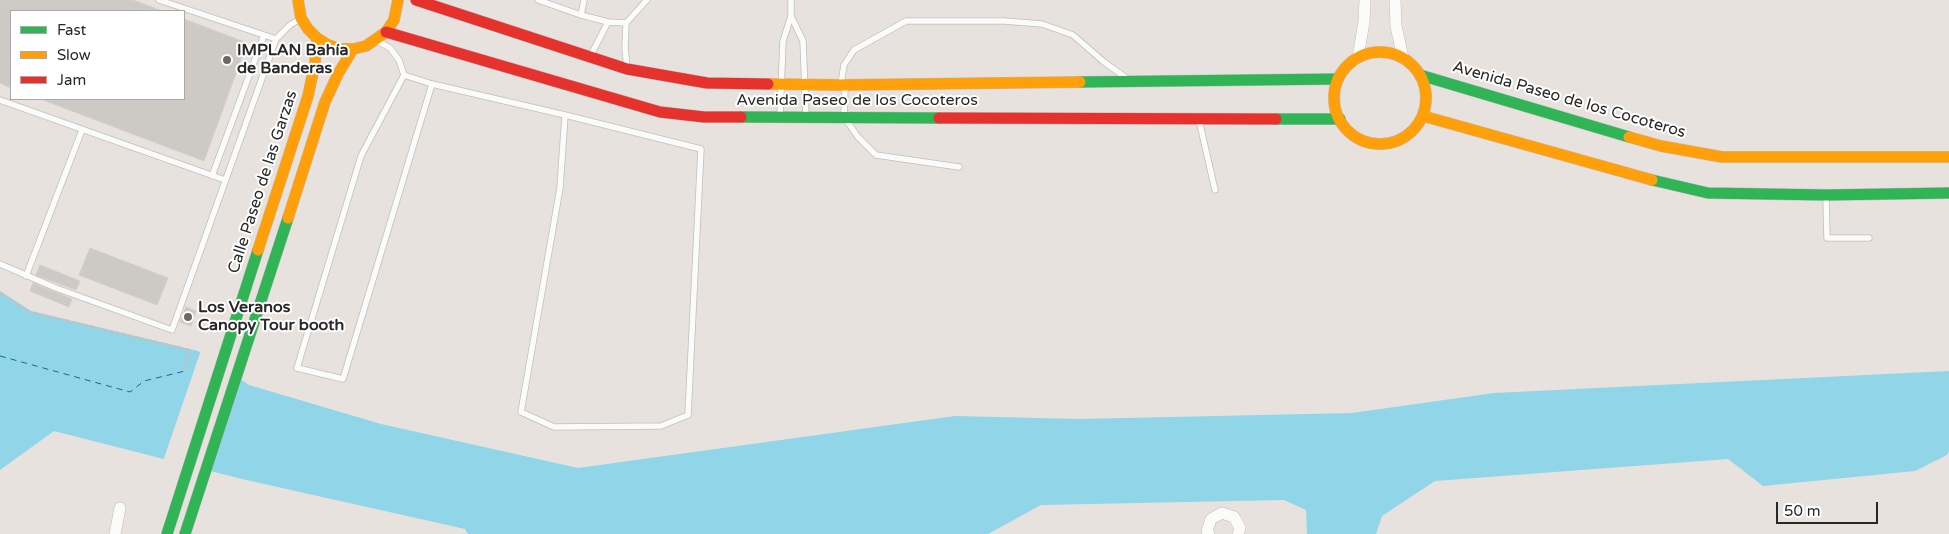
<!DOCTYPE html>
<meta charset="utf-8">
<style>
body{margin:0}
#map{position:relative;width:1949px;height:534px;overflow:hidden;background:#e7e2dd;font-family:"Varela Round",sans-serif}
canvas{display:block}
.legend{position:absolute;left:10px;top:10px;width:175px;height:90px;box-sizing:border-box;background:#fff;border:1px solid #a9a9a9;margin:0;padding:6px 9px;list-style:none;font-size:15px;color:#282828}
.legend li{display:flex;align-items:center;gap:10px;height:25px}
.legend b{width:25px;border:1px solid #a9a9a9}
.scale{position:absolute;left:1776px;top:502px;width:102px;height:22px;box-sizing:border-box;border:2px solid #282828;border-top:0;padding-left:6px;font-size:15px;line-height:18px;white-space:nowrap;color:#282828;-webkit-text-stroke:4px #fff;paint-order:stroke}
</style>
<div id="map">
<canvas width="1949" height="534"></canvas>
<ul class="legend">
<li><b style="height:6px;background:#30b455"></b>Fast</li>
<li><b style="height:6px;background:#ff9f0a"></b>Slow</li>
<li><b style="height:6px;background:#e5322d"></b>Jam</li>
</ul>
<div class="scale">50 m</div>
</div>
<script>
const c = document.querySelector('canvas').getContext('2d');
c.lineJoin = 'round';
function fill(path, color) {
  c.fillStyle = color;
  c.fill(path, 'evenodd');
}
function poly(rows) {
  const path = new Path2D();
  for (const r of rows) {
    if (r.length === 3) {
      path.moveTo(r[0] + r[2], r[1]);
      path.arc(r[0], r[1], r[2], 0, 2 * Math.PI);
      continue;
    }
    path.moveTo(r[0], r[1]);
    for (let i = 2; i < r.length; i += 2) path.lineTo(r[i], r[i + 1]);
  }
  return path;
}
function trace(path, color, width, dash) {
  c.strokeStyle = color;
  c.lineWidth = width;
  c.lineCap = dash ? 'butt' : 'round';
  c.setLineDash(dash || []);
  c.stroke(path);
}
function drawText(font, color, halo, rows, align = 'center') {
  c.font = font + ' "Varela Round",sans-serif';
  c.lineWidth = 4;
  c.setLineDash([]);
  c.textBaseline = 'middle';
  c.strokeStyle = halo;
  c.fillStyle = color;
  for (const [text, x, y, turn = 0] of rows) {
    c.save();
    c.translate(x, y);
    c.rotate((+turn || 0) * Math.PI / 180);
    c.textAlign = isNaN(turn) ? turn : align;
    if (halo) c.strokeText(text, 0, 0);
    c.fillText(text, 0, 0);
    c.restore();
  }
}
fill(poly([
 [0,291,31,311,198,351,249,385,381,424,578,468,955,416,1079,419,1352,413,1494,393,1949,371,1949,451,1947,455,1915,471,1763,486,1728,459,1435,481,1382,516,1376,534,1307,534,1306,510,1284,500,1041,505,988,534,468,534,465,529,242,479,54,431,0,470]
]), '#91d5e8');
fill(poly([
 [201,350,239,375,206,472,163,461]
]), '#e7e2dd');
trace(poly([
 [0,356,130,392,144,381,185,371]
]), '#0e6d96', 1, [6, 5]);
const building = poly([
 [0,0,133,0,160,10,11,11,11,88,0,83,0,0],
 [184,19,247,43,204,161,43,100,184,99,184,19],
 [90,248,168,278,157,305,79,275,90,248],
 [40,265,80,281,76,290,36,275,40,265],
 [33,283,72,299,69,307,30,291,33,283],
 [186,307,196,311,191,326,180,322,186,307]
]);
fill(building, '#cdcac6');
trace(building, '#d2cec9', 1);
const lane = poly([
 [159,0,276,39,290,25,300,19],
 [538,0,581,15,608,22,626,23],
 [581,15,584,0],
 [791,16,803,41,806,116],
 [377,41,390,48,399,60,404,75,432,84,565,115,701,149,688,415,661,426,554,427,521,412,560,188,565,115],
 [591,55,608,22],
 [627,68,625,48,626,23,647,0],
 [404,75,361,156,297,368,343,379,432,84],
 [841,84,844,65,854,50,906,21,1004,21,1042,24,1073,35,1104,62,1125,77],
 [845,87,844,117,858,137,876,155,959,167],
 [0,100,225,180],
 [780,116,783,41,791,16,791,0],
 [1199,120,1215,190],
 [212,176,264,35],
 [1826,197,1827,238,1869,238],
 [0,264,56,288,172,330,276,39],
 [26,276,82,130]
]);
const street = poly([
 [1395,0,1396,26,1403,58],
 [1358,57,1364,22,1365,0],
 [115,534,120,508],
 [1209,534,1207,531,1211,519,1222,513,1234,517,1240,528,1238,534]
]);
const fast = poly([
 [1420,75,1629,137],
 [1080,82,1338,79],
 [741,117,939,118],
 [1276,119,1340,119],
 [1652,180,1708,193,1826,195,1949,193],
 [167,534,258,250],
 [185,534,288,218]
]);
const slow = poly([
 [298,0,301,18,308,29,317,38,328,45,340,49,353,49,366,46,386,32,394,20,398,0],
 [1380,98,46],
 [768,84,841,85,1080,82],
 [1423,116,1652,180],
 [1629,137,1661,146,1722,157,1949,157],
 [288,218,325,102,338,74,353,49],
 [258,250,308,96,315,63,317,38]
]);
const jam = poly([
 [416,0,627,69,707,83,768,84],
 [386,32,660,112,704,117,741,117],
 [939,118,1276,119]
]);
trace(lane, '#c0bebf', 7);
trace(street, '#c0bebf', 12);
trace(fast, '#c0bebf', 12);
trace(slow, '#c0bebf', 12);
trace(jam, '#c0bebf', 12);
trace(poly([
 [0,293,30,312,189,350,185,371]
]), '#c3c2c2', 2.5, [4, 2.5]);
trace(lane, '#fbfbfa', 5.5);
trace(street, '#fbfbfa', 11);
trace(fast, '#30b455', 11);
trace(slow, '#ff9f0a', 11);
trace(jam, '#e5322d', 11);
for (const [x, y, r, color] of [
 [227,60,5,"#6b6967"],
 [188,317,5,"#6b6967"]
]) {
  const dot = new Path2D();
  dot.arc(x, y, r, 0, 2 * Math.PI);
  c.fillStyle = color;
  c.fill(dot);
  trace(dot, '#fff', 2);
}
drawText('bold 16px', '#282828', '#fff', [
 ["IMPLAN Bahía",237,51],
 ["de Banderas",237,69],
 ["Los Veranos",198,308],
 ["Canopy Tour booth",198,326]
], 'left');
drawText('16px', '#282828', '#fff', [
 ["Avenida Paseo de los Cocoteros",1569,100,16],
 ["Avenida Paseo de los Cocoteros",857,101],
 ["Calle Paseo de las Garzas",263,182,-72]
]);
</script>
